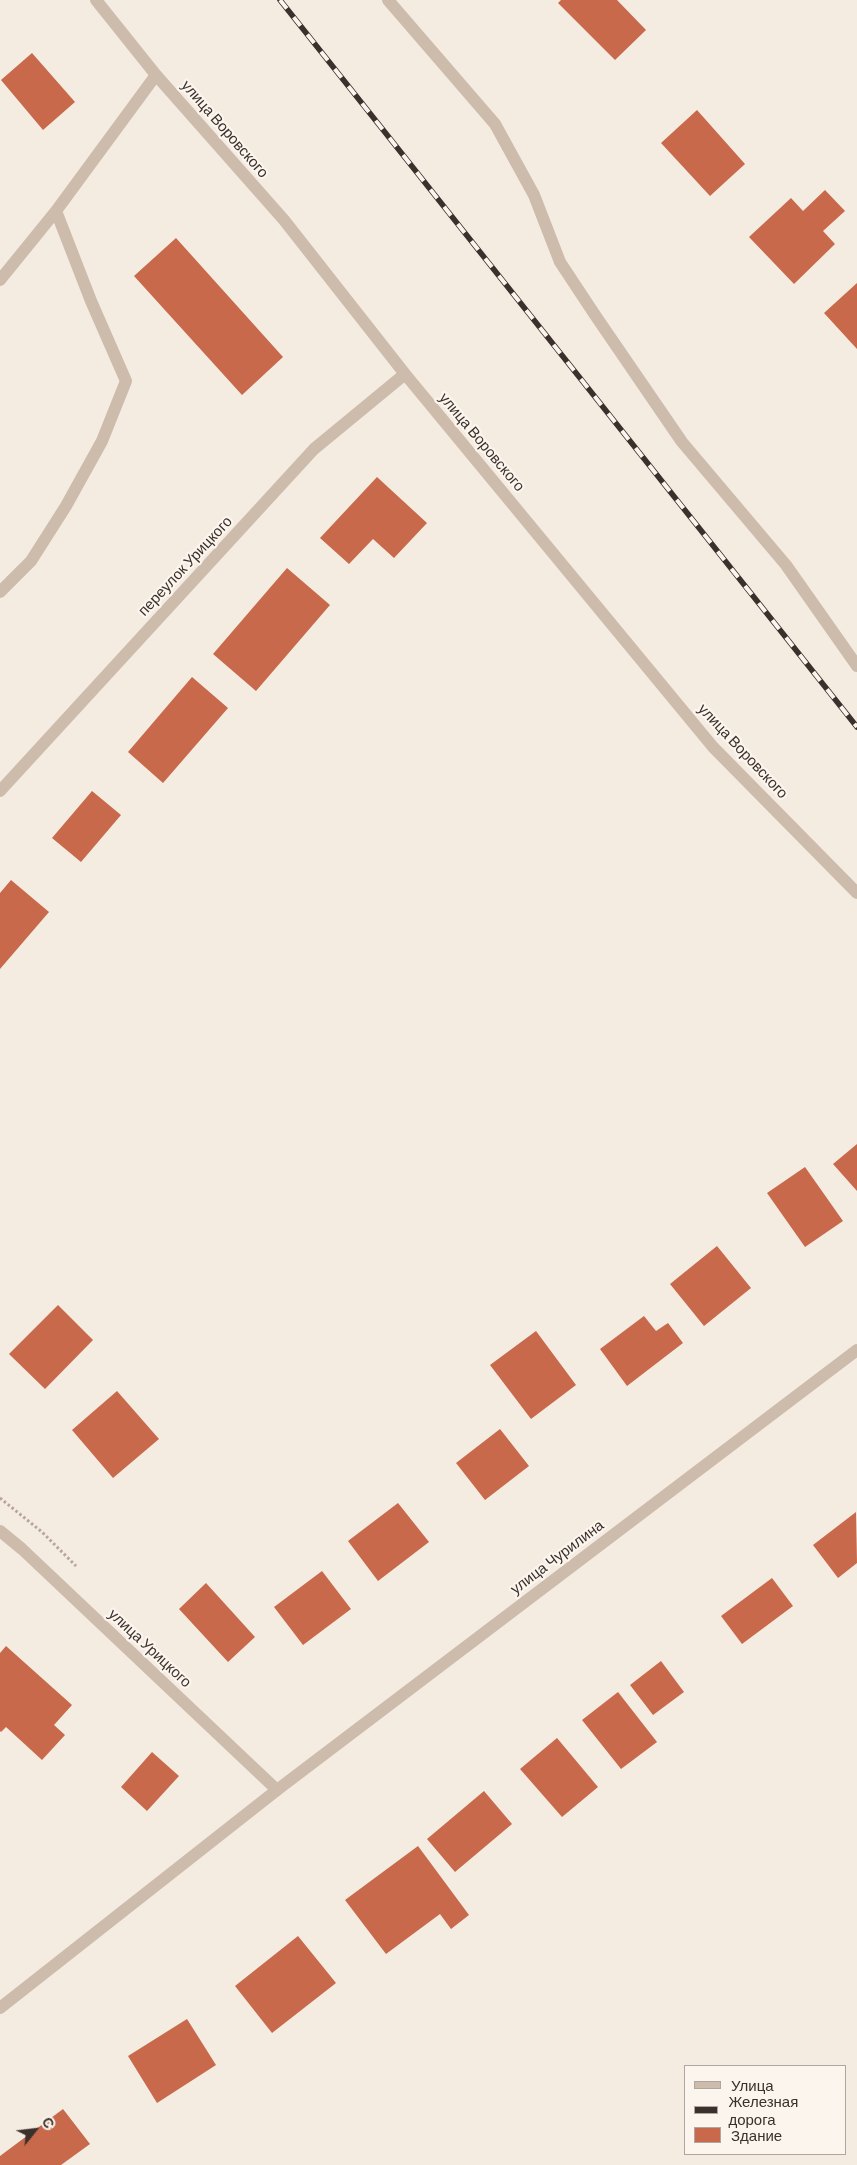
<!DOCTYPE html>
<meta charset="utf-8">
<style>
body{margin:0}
#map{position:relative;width:857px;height:2165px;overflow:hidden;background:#f4ebe1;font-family:Barlow,sans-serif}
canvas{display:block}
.legend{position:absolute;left:684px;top:2065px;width:162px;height:90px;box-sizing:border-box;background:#fbf5ee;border:1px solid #aea6a0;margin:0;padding:6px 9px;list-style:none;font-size:15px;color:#3b302b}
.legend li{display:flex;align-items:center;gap:10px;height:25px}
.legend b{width:25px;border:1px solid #aea6a0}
.north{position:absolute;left:10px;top:2105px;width:50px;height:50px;-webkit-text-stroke:4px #fbf5ee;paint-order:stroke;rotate:61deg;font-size:14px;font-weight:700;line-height:20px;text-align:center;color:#3b302b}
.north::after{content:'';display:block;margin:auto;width:18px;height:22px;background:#3b302b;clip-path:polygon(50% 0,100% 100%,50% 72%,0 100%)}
</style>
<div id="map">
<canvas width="857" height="2165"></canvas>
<ul class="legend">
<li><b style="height:6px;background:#cdbbac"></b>Улица</li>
<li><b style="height:6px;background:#3b302b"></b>Железная дорога</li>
<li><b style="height:14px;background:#c8694b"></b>Здание</li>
</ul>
<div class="north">С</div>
</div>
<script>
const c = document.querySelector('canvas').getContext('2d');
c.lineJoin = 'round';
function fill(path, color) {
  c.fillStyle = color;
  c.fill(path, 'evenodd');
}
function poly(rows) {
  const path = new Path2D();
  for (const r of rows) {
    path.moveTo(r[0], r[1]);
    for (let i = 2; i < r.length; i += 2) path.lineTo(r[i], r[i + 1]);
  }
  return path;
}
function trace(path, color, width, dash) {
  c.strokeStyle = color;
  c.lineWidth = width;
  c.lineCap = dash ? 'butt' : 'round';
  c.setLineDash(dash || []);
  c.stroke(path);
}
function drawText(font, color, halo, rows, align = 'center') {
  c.font = font + ' Barlow,sans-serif';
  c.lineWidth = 4.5;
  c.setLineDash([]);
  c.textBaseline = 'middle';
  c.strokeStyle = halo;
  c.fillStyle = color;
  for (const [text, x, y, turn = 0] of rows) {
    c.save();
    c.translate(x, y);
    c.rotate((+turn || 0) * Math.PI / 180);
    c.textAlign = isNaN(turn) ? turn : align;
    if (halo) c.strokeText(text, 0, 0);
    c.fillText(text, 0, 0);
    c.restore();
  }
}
fill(poly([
 [561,0,617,0,646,30,615,60,558,3],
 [32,53,75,102,43,130,1,80],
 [697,110,745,164,710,196,661,143],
 [825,190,845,211,823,231,835,244,794,284,749,237,791,198,803,211],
 [176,238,283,357,242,395,134,276],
 [857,283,857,349,824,313],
 [377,477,427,523,394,558,373,539,349,564,320,538],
 [287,568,330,605,256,691,213,654],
 [192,677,228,708,163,783,128,752],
 [92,791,121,815,81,862,52,838],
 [11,880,49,912,0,969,0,893],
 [857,1144,857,1191,833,1164],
 [805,1167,843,1221,805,1247,767,1193],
 [717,1246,751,1288,704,1326,670,1284],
 [58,1305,93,1340,45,1389,9,1354],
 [644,1316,656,1331,668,1323,683,1343,627,1386,600,1349],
 [536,1331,576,1385,531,1419,490,1365],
 [117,1391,159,1439,113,1478,72,1430],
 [500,1429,529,1466,485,1500,456,1463],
 [398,1503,429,1542,378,1581,348,1541],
 [856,1512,857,1563,838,1578,813,1545],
 [322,1571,351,1609,303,1645,274,1607],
 [772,1578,793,1606,742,1644,721,1616],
 [206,1583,255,1637,228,1662,179,1609],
 [6,1646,72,1705,54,1725,65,1735,42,1760,6,1727,1,1732,0,1731,0,1653],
 [661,1661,684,1692,653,1715,630,1685],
 [618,1692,657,1742,621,1769,582,1720],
 [557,1738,598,1787,562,1817,520,1769],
 [152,1752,179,1776,147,1811,121,1787],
 [484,1791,512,1824,455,1872,427,1839],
 [418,1846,469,1915,451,1929,440,1914,386,1954,345,1900],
 [298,1936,336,1983,272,2033,235,1986],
 [187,2019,216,2065,157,2103,128,2056],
 [63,2109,90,2144,61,2165,0,2165,0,2156]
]), '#c8694b');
trace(poly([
 [0,1498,42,1532,76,1566]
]), '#b9a596', 3, [2.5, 2.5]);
trace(poly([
 [0,280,56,211],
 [0,592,31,561,66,506,102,441,126,381,91,301,56,211,156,75]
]), '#cdbbac', 12);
trace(poly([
 [96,0,156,75,284,220,405,374,713,747,857,893],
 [388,0,495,124,534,195,560,262,595,315,682,442,786,565,857,666],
 [0,791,314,449,405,374],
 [0,2008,277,1790]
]), '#cdbbac', 12);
trace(poly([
 [0,1531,22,1549,277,1790,857,1350]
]), '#cdbbac', 12);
const rail = poly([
 [280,0,857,727]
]);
trace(rail, '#3b302b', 5.5);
trace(rail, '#fbf5ee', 4, [11]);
drawText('15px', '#3b302b', '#fbf5ee', [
 ["улица Воровского",225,129,49],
 ["улица Воровского",482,442,50],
 ["переулок Урицкого",185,566,-47],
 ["улица Воровского",743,751,47],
 ["улица Чурилина",557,1557,-37],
 ["улица Урицкого",150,1648,43]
]);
</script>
